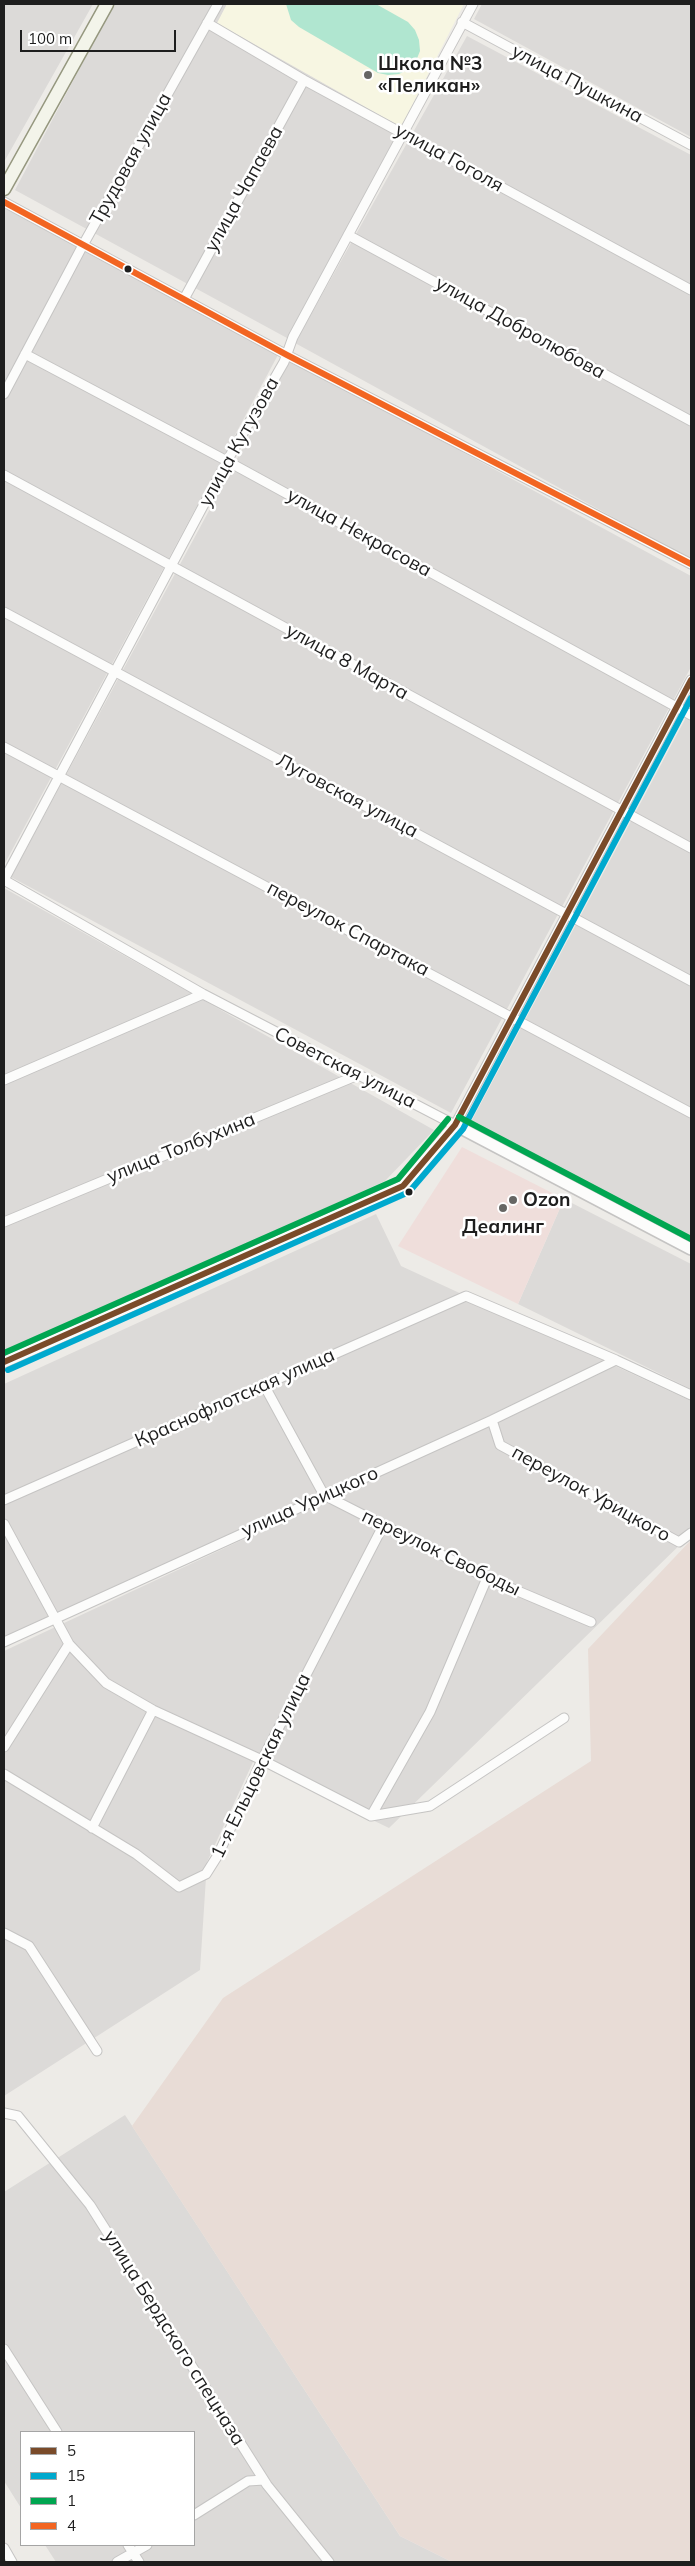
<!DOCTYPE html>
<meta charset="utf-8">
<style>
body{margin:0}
#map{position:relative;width:695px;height:2566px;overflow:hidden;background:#edebe7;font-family:Mulish,sans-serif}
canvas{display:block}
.frame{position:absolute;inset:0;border:5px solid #1e1e1e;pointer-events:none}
.legend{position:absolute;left:20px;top:2431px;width:175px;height:115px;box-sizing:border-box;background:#fff;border:1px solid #a5a5a5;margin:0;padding:6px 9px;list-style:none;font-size:15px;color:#1e1e1e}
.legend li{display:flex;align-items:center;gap:10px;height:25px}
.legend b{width:25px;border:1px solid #a5a5a5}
.scale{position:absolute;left:20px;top:30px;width:156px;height:22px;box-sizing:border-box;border:2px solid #1e1e1e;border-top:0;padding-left:6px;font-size:15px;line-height:18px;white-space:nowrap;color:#1e1e1e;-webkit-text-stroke:4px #fff;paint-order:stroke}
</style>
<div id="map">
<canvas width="695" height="2566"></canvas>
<div class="frame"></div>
<ul class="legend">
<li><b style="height:6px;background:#7a4b2a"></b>5</li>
<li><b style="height:6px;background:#00a9ce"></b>15</li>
<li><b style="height:6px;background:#00a651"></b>1</li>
<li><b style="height:6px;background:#f26522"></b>4</li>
</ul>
<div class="scale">100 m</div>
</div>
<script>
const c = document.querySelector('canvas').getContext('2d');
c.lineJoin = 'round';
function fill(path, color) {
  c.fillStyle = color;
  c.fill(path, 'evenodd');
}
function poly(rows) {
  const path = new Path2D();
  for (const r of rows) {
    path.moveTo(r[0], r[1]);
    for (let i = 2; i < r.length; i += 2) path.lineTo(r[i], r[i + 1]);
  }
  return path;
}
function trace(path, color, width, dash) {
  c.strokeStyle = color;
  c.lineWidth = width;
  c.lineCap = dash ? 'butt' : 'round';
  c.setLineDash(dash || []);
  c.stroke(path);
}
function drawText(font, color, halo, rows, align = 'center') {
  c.font = font + ' Mulish,sans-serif';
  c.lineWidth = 5;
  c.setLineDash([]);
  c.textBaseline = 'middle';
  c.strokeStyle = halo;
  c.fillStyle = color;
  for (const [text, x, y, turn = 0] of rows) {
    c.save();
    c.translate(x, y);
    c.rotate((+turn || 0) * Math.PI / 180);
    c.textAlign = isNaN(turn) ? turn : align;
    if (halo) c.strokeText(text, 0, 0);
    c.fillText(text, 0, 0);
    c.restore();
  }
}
fill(poly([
 [4,4,93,4,4,162],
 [114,4,227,4,218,23,401,127,287,338,15,190],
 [482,4,691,4,691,137,474,19],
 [467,36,691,155,691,560,295,343],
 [4,208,279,353,4,865],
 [291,359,691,576,691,667,451,1113,11,877],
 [691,708,691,1240,471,1122],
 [4,888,434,1130,385,1181,4,1355],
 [564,1199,691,1264,691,1389,518,1304],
 [376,1214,401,1266,607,1361,4,1641,4,1384],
 [615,1366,691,1401,691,1534,389,1828,253,1762,207,1862,200,1970,4,2096,4,1651],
 [125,2115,400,2536,452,2562,56,2562,45,2545,194,2545,194,2432,21,2432,21,2508,4,2481,4,2192]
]), '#dcdad8');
fill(poly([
 [462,1147,564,1199,518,1304,398,1246]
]), '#efdedb');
fill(poly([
 [227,4,464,4,401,127,217,23]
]), '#f7f6e2');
fill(poly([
 [691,1540,691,2562,452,2562,400,2536,132,2126,223,1998,591,1761,588,1649]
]), '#e8dcd6');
fill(poly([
 [286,4,376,4,408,22,415,30,419,40,420,51,416,61,409,69,399,74,388,75,378,73,299,27,291,20]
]), '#b0e6d0');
const minor = poly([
 [473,4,293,337,284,362,227,461,4,880,203,994,455,1125,691,680],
 [462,22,691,145],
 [207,23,304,80,691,290],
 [4,202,287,355,691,564],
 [348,235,691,421],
 [184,299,304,80],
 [25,354,227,461,691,715],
 [4,394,83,245,218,4],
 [4,475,691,848],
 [4,612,691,981],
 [4,747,691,1113],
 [4,1080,203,994],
 [4,1222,358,1075],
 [264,1385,324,1495,487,1578,591,1622],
 [492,1420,500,1445,679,1542,691,1533],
 [4,1500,466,1296,616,1360,691,1395],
 [4,1524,69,1644,106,1683,153,1710,262,1760,371,1816],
 [4,1642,492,1420,616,1360],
 [4,1747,69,1644],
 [4,1774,136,1854,179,1887,206,1874,218,1855,262,1760,383,1526],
 [371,1816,430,1712,487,1578],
 [371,1816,430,1806,564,1718],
 [92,1828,153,1710],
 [4,1933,29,1946,97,2051],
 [4,2113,18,2116,90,2205,267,2485,329,2562],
 [4,2349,57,2432],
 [194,2515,248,2481,264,2480],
 [128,2545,139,2562],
 [4,2548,12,2562],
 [117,2562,147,2545]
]);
const tertiary = poly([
 [4,1362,403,1186,455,1125,691,1249]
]);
const secondary = poly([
 [4,189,107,4]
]);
trace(minor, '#c5c4c3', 11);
trace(tertiary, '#c5c4c3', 14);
trace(secondary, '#95977e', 15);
trace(minor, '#fcfcfb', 9);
trace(tertiary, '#fcfcfb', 11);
trace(secondary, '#f3f4ea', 12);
trace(poly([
 [4,1362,403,1186,455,1125,691,680]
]), '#7a4b2a', 6);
trace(poly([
 [8,1370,409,1192,463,1129,691,698]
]), '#00a9ce', 6);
trace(poly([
 [459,1117,691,1239],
 [4,1353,398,1179,448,1119]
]), '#00a651', 6);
trace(poly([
 [4,202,287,355,691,564]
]), '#f26522', 6);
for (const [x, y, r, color] of [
 [368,75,5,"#666664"],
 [128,269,4.5,"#1e1e1e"],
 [409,1192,4.5,"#1e1e1e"],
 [513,1200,5,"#666664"],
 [503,1208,5,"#666664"]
]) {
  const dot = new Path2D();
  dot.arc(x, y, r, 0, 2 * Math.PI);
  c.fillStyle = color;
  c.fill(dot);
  trace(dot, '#fff', 2);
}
drawText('bold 19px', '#1e1e1e', '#fff', [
 ["Школа №3",378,64],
 ["«Пеликан»",378,86],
 ["Ozon",523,1200],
 ["Деалинг",503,1227,"center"]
], 'left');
drawText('19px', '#1e1e1e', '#fff', [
 ["улица Пушкина",577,84,28],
 ["улица Гоголя",449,158,29],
 ["Трудовая улица",131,159,-61],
 ["улица Чапаева",244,189,-61],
 ["улица Добролюбова",520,328,29],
 ["улица Кутузова",239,442,-61],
 ["улица Некрасова",359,533,29],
 ["улица 8 Марта",347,662,29],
 ["Луговская улица",347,796,28],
 ["переулок Спартака",348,929,28],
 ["Советская улица",345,1068,27],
 ["улица Толбухина",181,1148,-22],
 ["Краснофлотская улица",235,1398,-24],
 ["переулок Урицкого",591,1494,29],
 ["улица Урицкого",310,1502,-24],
 ["переулок Свободы",441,1553,26],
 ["1-я Ельцовская улица",261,1766,-64],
 ["улица Бердского спецназа",174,2338,58]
]);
</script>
